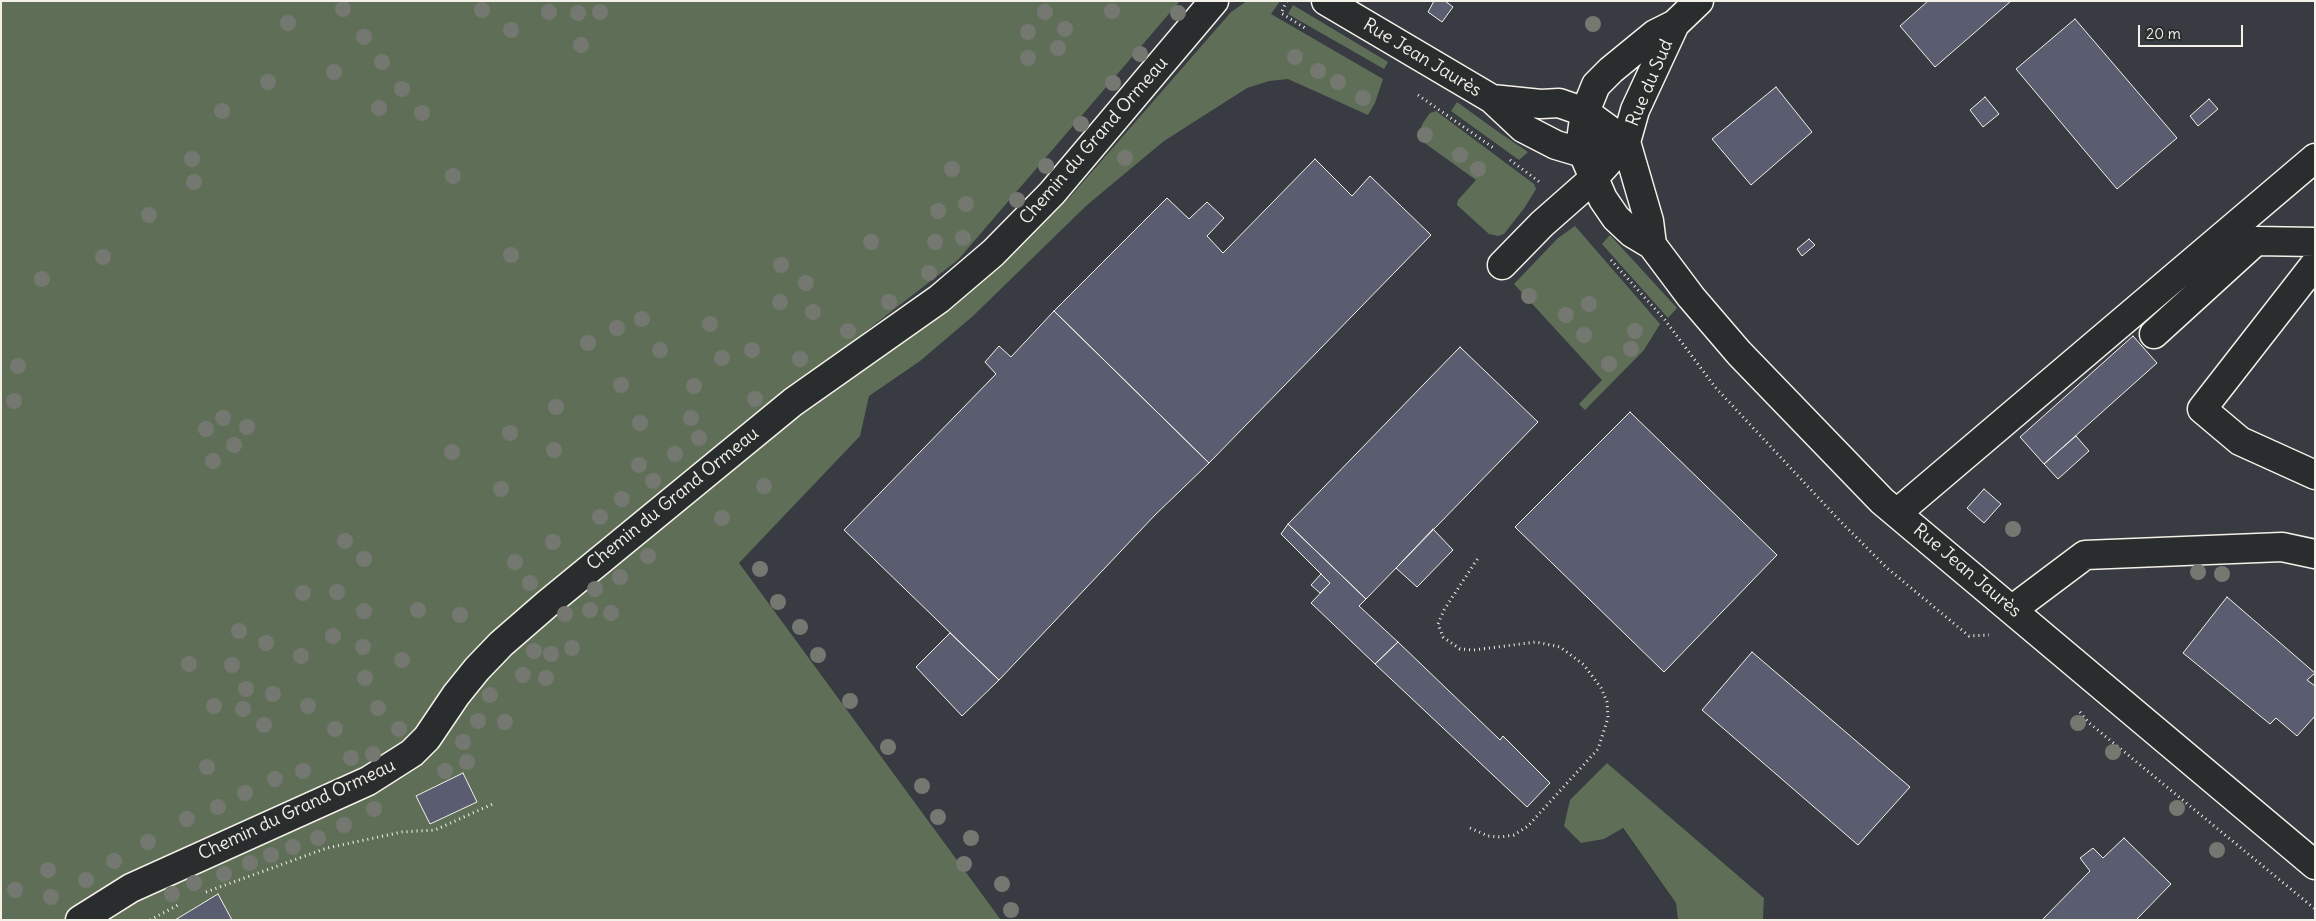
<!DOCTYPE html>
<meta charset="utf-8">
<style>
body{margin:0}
#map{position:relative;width:2316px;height:921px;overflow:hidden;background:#2a2d2e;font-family:Delius,sans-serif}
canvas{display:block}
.frame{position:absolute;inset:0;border:2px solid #f4f1e8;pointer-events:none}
.scale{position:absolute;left:2138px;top:25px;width:105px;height:22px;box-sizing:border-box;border:2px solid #f4f1e8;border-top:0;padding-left:6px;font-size:15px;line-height:18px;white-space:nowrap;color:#f4f1e8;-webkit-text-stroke:4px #2a2d2e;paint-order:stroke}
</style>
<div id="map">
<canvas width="2316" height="921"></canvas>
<div class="frame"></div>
<div class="scale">20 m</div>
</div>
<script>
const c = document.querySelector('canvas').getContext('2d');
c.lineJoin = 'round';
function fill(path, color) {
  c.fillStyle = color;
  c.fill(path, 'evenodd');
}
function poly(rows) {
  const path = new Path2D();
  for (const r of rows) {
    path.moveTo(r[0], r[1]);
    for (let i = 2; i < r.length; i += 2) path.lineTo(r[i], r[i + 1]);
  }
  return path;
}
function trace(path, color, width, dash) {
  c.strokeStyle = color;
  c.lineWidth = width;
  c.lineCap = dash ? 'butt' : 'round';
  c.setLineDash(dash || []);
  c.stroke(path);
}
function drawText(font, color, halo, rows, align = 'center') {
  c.font = font + ' Delius,sans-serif';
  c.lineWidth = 5;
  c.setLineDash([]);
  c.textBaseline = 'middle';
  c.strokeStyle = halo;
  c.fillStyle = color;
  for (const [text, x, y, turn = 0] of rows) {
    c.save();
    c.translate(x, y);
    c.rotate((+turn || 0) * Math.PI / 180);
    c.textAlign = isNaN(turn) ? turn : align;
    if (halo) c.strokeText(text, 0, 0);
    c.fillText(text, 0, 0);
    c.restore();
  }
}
fill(poly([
 [1180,1,2315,1,2315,920,1763,920,1764,898,1607,763,1604,839,1622,828,1676,903,1678,920,1001,920,676,478,958,260]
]), '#383b42');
fill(poly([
 [1,1,1180,1,958,260,676,478,689,496,923,327,1010,253,1070,197,1231,12,1247,1,1280,1,1271,14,1383,79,1375,103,1368,115,1288,79,1269,81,1247,88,1164,141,1087,205,973,316,920,361,869,396,860,436,739,563,1001,920,1,920],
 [1293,5,1388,62,1384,69,1288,14],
 [1457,102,1497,131,1528,152,1519,160,1451,111],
 [1436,111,1534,184,1536,189,1525,207,1504,234,1498,236,1489,234,1457,205,1458,200,1476,180,1419,139,1417,136,1423,123,1430,113],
 [1575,226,1660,324,1644,350,1585,410,1579,404,1602,380,1514,284,1558,238],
 [1610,235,1677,308,1668,318,1602,244],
 [1607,763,1764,898,1763,920,1678,920,1676,903,1623,828,1604,839,1581,843,1564,826,1570,800]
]), '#5f6f57');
const building = poly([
 [1434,1,1445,1,1453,7,1442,22,1428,12,1434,1],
 [1928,1,2011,1,1935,67,1900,26,1928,1],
 [2075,19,2177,138,2117,189,2016,69,2075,19],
 [1776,87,1812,132,1751,185,1712,139,1776,87],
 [1985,97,1999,114,1983,127,1970,110,1985,97],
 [2209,99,2218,109,2198,126,2190,116,2209,99],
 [1315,159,1352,196,1370,176,1431,235,1209,463,1054,311,1167,198,1189,219,1207,202,1224,218,1207,236,1223,253,1315,159],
 [1809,239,1815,245,1802,256,1797,249,1809,239],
 [1054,311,1209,463,1155,515,999,680,844,530,996,374,985,362,999,346,1011,357,1054,311],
 [2133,336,2157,363,2044,464,2020,437,2133,336],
 [1460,347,1538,422,1366,599,1288,524,1460,347],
 [1630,412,1777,555,1664,672,1515,527,1630,412],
 [2076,436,2089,451,2058,479,2044,464,2076,436],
 [1984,489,2001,504,1984,523,1967,508,1984,489],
 [1288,524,1366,599,1359,606,1398,642,1375,664,1311,603,1330,583,1281,534,1288,524],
 [1433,529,1453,550,1417,587,1396,568,1433,529],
 [1321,574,1330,583,1320,593,1311,585,1321,574],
 [2227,597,2315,673,2307,680,2315,686,2315,716,2297,736,2276,718,2270,724,2183,653,2227,597],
 [950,633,999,680,962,716,916,667,950,633],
 [1398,642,1500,740,1503,736,1550,783,1527,807,1375,664,1398,642],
 [1752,652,1910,787,1858,845,1702,710,1752,652],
 [463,773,477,802,430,824,416,796,463,773],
 [2124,838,2171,884,2136,920,2042,920,2090,871,2080,858,2093,848,2103,858,2124,838],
 [218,894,232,920,175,920,218,894]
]);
fill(building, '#595d6f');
trace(building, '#f4f1e8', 1);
const minor = poly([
 [1326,1,1492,99,1523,128,1556,145,1583,153,1626,142],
 [1699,1,1675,24,1655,34,1611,70,1596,85,1585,112,1581,140,1583,153,1603,199,1616,218,1632,233,1652,245,1691,297,1739,353,1882,501,2315,865],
 [1492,99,1541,104,1559,103,1585,112,1626,142,1649,221,1652,245],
 [2315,264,2202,409,2240,441,2315,475],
 [1502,265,1542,224,1593,179,1626,142,1635,110,1675,24],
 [2154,334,2256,241,2315,242],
 [1897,513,2315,158],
 [2013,609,2085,555,2282,547,2315,554],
 [80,920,131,888,368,781,412,753,427,738,456,695,477,669,501,644,547,604,793,402,939,299,993,253,1052,193,1214,1]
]);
trace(minor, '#f4f1e8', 31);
trace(poly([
 [1287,1,1281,13,1305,28],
 [1418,95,1495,149],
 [1510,160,1541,183],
 [1611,260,1665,320,1715,387,1841,522,1887,568,1969,636,1989,635],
 [2080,712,2088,722,2315,909],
 [1470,828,1488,836,1500,837,1514,835,1528,826,1598,749,1608,718,1607,702,1601,688,1584,665,1560,647,1536,642,1474,650,1460,649,1443,637,1438,624,1444,610,1478,558],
 [206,892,327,848,402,832,435,830,495,803],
 [150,920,178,905]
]), '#f4f1e8', 3, [1, 4]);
trace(minor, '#2a2d2e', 28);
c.fillStyle = '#747871';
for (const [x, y] of [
 [343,9],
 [482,10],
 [1112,11],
 [549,12],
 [600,12],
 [1045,12],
 [578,13],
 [1178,13],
 [288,23],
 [1593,24],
 [1065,29],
 [511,30],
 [1028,32],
 [364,37],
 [581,45],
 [1058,48],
 [1140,54],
 [1295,57],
 [1028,58],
 [382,62],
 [1318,71],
 [334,72],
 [268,82],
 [1338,82],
 [1113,83],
 [402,89],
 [1363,98],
 [379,108],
 [222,111],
 [422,113],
 [1081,124],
 [1425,135],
 [1460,155],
 [1125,158],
 [192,159],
 [1046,166],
 [952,169],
 [1478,169],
 [453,176],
 [194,182],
 [1017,200],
 [966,204],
 [938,211],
 [149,215],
 [963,238],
 [871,242],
 [935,242],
 [511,255],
 [103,257],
 [781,265],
 [929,273],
 [42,279],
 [806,283],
 [1529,296],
 [780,302],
 [889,302],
 [1589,304],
 [813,312],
 [1566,315],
 [642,319],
 [710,324],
 [617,328],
 [848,331],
 [1635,331],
 [1584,335],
 [588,343],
 [1631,349],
 [660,350],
 [752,350],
 [722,358],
 [800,359],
 [1609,364],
 [18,366],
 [621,385],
 [694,386],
 [755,399],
 [14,401],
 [556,407],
 [223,418],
 [691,418],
 [640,423],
 [247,427],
 [206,429],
 [510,433],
 [699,438],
 [234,445],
 [554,450],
 [452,452],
 [675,454],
 [213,461],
 [639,465],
 [653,481],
 [764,486],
 [501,489],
 [622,499],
 [600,517],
 [722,518],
 [2013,529],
 [345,541],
 [553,542],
 [648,556],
 [364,559],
 [515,562],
 [760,569],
 [2198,572],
 [2222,574],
 [620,577],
 [530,583],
 [595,589],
 [337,592],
 [303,593],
 [778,602],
 [418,610],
 [590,610],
 [364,611],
 [611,613],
 [565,614],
 [460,615],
 [800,627],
 [239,631],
 [333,636],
 [266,643],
 [363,647],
 [572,648],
 [534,651],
 [551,654],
 [818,655],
 [301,656],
 [402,660],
 [189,664],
 [232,665],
 [523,675],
 [365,678],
 [546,678],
 [246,689],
 [273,694],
 [490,695],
 [850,701],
 [214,706],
 [308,706],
 [378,708],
 [243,709],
 [478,721],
 [505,722],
 [2078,723],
 [264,725],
 [335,729],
 [399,729],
 [463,742],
 [888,747],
 [2113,752],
 [373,754],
 [351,758],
 [467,762],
 [207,767],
 [303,771],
 [445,771],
 [275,779],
 [922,786],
 [245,793],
 [218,807],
 [2177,808],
 [374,809],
 [938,817],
 [187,819],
 [344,825],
 [318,838],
 [971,838],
 [148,842],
 [293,847],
 [2217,850],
 [271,855],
 [114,861],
 [250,863],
 [964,864],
 [48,870],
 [224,874],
 [86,880],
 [194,883],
 [1002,884],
 [15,890],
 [172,894],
 [51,897],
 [1011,910]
]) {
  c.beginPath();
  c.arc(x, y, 8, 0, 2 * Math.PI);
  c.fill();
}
drawText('18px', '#f4f1e8', '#2a2d2e', [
 ["Rue Jean Jaurès",1422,58,31],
 ["Rue du Sud",1650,83,-67],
 ["Chemin du Grand Ormeau",1094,141,-49],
 ["Chemin du Grand Ormeau",673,499,-39],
 ["Rue Jean Jaurès",1967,571,40],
 ["Chemin du Grand Ormeau",297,810,-25]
]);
</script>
